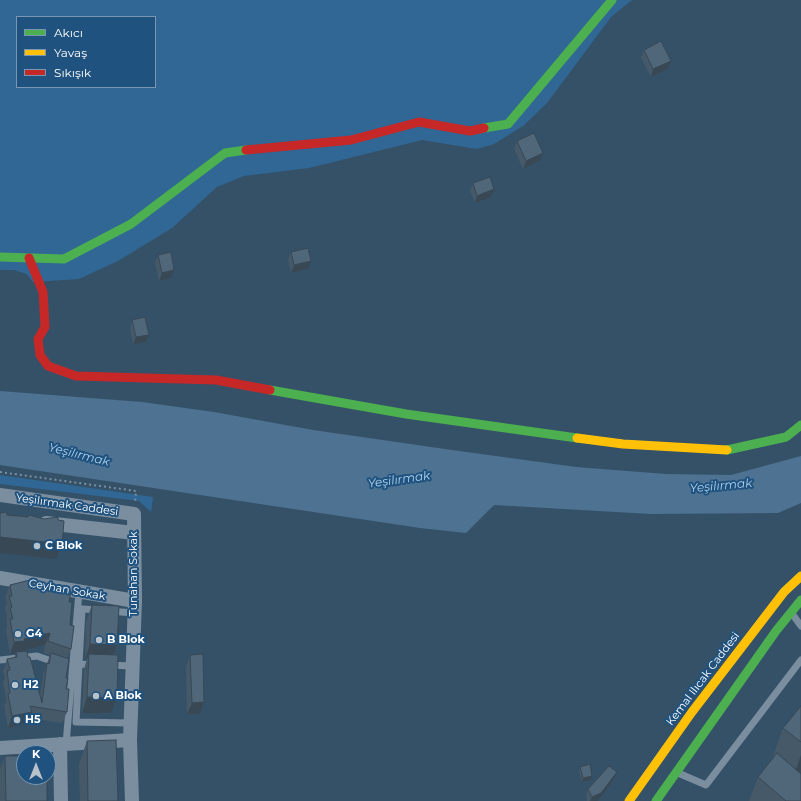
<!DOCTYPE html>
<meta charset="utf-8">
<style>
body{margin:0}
#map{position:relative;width:801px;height:801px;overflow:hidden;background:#355168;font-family:Montserrat,sans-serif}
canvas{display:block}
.legend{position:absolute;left:16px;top:16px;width:140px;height:72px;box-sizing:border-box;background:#1f527e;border:1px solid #7997b2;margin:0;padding:5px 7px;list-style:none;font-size:12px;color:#fff}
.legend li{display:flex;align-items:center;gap:8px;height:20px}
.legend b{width:20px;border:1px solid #7997b2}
.north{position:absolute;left:16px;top:745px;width:40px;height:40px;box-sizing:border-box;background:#1f527e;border:1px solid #7997b2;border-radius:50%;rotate:0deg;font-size:11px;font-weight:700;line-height:16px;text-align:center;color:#fff}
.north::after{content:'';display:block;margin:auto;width:14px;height:18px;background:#b8c2ca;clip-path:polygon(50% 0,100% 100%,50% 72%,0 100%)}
</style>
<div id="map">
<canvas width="801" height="801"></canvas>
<ul class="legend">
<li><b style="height:5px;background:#4caf50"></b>Akıcı</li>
<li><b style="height:5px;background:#ffc107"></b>Yavaş</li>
<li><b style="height:5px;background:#c62828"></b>Sıkışık</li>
</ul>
<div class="north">K</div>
</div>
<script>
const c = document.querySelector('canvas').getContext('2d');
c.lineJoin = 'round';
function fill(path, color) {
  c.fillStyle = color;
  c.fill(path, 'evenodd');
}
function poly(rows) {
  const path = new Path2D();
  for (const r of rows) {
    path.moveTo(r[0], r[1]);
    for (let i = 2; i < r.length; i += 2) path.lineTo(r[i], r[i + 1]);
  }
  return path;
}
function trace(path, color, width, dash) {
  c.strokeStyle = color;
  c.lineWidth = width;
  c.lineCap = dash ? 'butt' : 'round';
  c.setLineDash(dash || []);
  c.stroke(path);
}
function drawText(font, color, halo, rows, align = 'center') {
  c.font = font + ' Montserrat,sans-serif';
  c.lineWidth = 4;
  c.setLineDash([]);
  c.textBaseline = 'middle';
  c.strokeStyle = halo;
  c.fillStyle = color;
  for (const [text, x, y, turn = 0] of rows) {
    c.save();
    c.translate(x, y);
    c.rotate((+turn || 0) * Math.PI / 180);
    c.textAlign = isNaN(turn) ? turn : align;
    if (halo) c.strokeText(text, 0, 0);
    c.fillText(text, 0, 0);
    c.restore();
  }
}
fill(poly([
 [0,0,632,0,611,17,547,103,523,126,494,144,477,149,422,140,309,168,244,176,217,187,172,228,118,261,79,279,33,282,27,274,14,270,0,270],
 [17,17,155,17,155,87,17,87],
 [0,475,153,497,151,512,139,501,0,484]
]), '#306794');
fill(poly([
 [0,391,142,402,214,412,313,430,452,450,576,467,666,474,731,475,801,456,801,503,778,513,651,514,494,505,466,533,420,528,0,465]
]), '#4e7292');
trace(poly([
 [0,472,136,491,135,503]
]), '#7a8e9f', 2, [2, 3]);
trace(poly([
 [109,611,134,613],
 [793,615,801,626],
 [0,660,37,656,57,663],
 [79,664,82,609,99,610],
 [94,665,79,664,76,722,130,723],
 [108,665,132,666],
 [66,744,79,592],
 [678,773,706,785,801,660]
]), '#7a8e9f', 7);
trace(poly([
 [0,495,134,514,135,601,130,740,132,801],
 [46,523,134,533],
 [0,578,135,601],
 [60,744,61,801],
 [0,748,130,740]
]), '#7a8e9f', 14);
trace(poly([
 [484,128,508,124,612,0],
 [0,257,64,259,131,224,225,153,246,150],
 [270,390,406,414,577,438],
 [727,450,786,437,801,425],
 [656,801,776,631,801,600]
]), '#4caf50', 9);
trace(poly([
 [577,438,623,444,727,450],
 [629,801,692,712,784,592,801,576]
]), '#ffc107', 9);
trace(poly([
 [246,150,351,140,419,122,470,131,484,128],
 [29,258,43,292,45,327,38,339,40,355,48,366,76,376,216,380,270,390]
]), '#c62828', 9);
fill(poly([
 [644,50,671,61,668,69,651,77,641,58],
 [517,141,540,161,523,169,514,149],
 [473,183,491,197,475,203,470,191],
 [291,252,308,269,291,273,288,260],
 [158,255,171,278,159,281,155,263],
 [132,320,146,342,133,345,130,328],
 [30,582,34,588,69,602,70,625,71,649,67,659,66,678,67,712,62,723,29,718,28,723,8,728,4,706,6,700,3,682,5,678,3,671,7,659,14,658,16,653,10,654,6,631,7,626,6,620,7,616,5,608,7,603,5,597,10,585],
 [45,645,44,653,50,655,43,675,40,696,28,657,21,652,21,651],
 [92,605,117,645,114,655,111,713,82,713,84,669,87,659,85,659,86,621],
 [190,655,204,702,200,714,187,714,186,667],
 [801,706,801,773,800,773,801,801,749,801,758,777,772,759,783,728],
 [87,741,118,801,80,801,79,764],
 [5,756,47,801,0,801,0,769],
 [580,767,591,780,582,782,579,771],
 [614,779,598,801,587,801,586,797,588,789]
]), '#455969');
fill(poly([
 [671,61,668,69,651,77,653,69],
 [543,153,540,161,523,169,526,161],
 [494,189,491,197,475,203,477,196],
 [311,261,308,269,291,273,294,265],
 [174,270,171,278,159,281,162,273],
 [149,335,146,342,133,345,136,337],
 [0,537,62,544,56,559,0,553],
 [50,633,45,645,21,651,20,653,10,654,14,642],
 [90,644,117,645,112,660,89,654,87,659,85,659],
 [87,697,117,698,111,713,82,713],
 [204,702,200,714,187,714,192,703],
 [32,712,28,723,8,728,12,716],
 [801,755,801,773,790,786],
 [617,772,614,779,598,801,590,801,592,797],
 [592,776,591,780,582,782,583,778]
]), '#384855');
const building = poly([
 [661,41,671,61,653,69,644,50,661,41],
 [534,133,543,153,526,161,517,141,534,133],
 [490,177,494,189,477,196,473,183,490,177],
 [308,248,311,261,294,265,291,252,308,248],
 [171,252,174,270,162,273,158,255,171,252],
 [145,317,149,335,136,337,132,320,145,317],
 [7,512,7,515,28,517,29,515,44,519,58,517,58,520,64,521,62,544,0,537,0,513,7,512],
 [30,580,30,582,33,582,34,588,71,591,69,602,72,602,70,625,74,626,71,649,48,641,50,633,24,639,25,641,14,642,10,619,13,619,10,608,12,607,9,596,12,596,10,585,30,580],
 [92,605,119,606,117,645,90,644,92,605],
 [27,651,28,657,30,657,42,703,47,663,49,664,51,653,69,659,66,678,68,678,66,689,69,689,67,712,30,706,32,712,12,716,8,694,10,693,7,671,10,670,7,659,17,657,16,652,27,651],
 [89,654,118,655,117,698,87,697,89,654],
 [203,654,204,702,192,703,190,655,203,654],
 [801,706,801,742,783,728,801,706],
 [116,740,118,801,88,801,87,741,116,740],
 [777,753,801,774,801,801,786,801,758,777,777,753],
 [5,756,24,756,24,777,47,777,47,801,6,801,5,756],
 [590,764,592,776,583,778,580,767,590,764],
 [609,766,617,772,601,793,592,797,588,789,609,766]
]);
fill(building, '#50677a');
trace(building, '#384855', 1);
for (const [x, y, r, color] of [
 [37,546,4,"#b8c2ca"],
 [18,634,4,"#b8c2ca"],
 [99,640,4,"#b8c2ca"],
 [15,685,4,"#b8c2ca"],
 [96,696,4,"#b8c2ca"],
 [17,720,4,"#b8c2ca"]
]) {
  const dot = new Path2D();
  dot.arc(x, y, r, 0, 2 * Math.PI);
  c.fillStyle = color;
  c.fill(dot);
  trace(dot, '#1f527e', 1.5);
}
drawText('11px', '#fff', '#1f527e', [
 ["Yeşilırmak Caddesi",67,505,8],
 ["Tunahan Sokak",134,574,-90],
 ["Ceyhan Sokak",67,590,10],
 ["Kemal Ilıcak Caddesi",703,679,-53]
]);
drawText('bold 11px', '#fff', '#1f527e', [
 ["C Blok",45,546],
 ["G4",26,634],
 ["B Blok",107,640],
 ["H2",23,685],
 ["A Blok",104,696],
 ["H5",25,720]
], 'left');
drawText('italic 12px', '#aed2ef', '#1f527e', [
 ["Yeşilırmak",79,455,14],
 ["Yeşilırmak",399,480,-8],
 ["Yeşilırmak",721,486,-5]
]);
</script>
